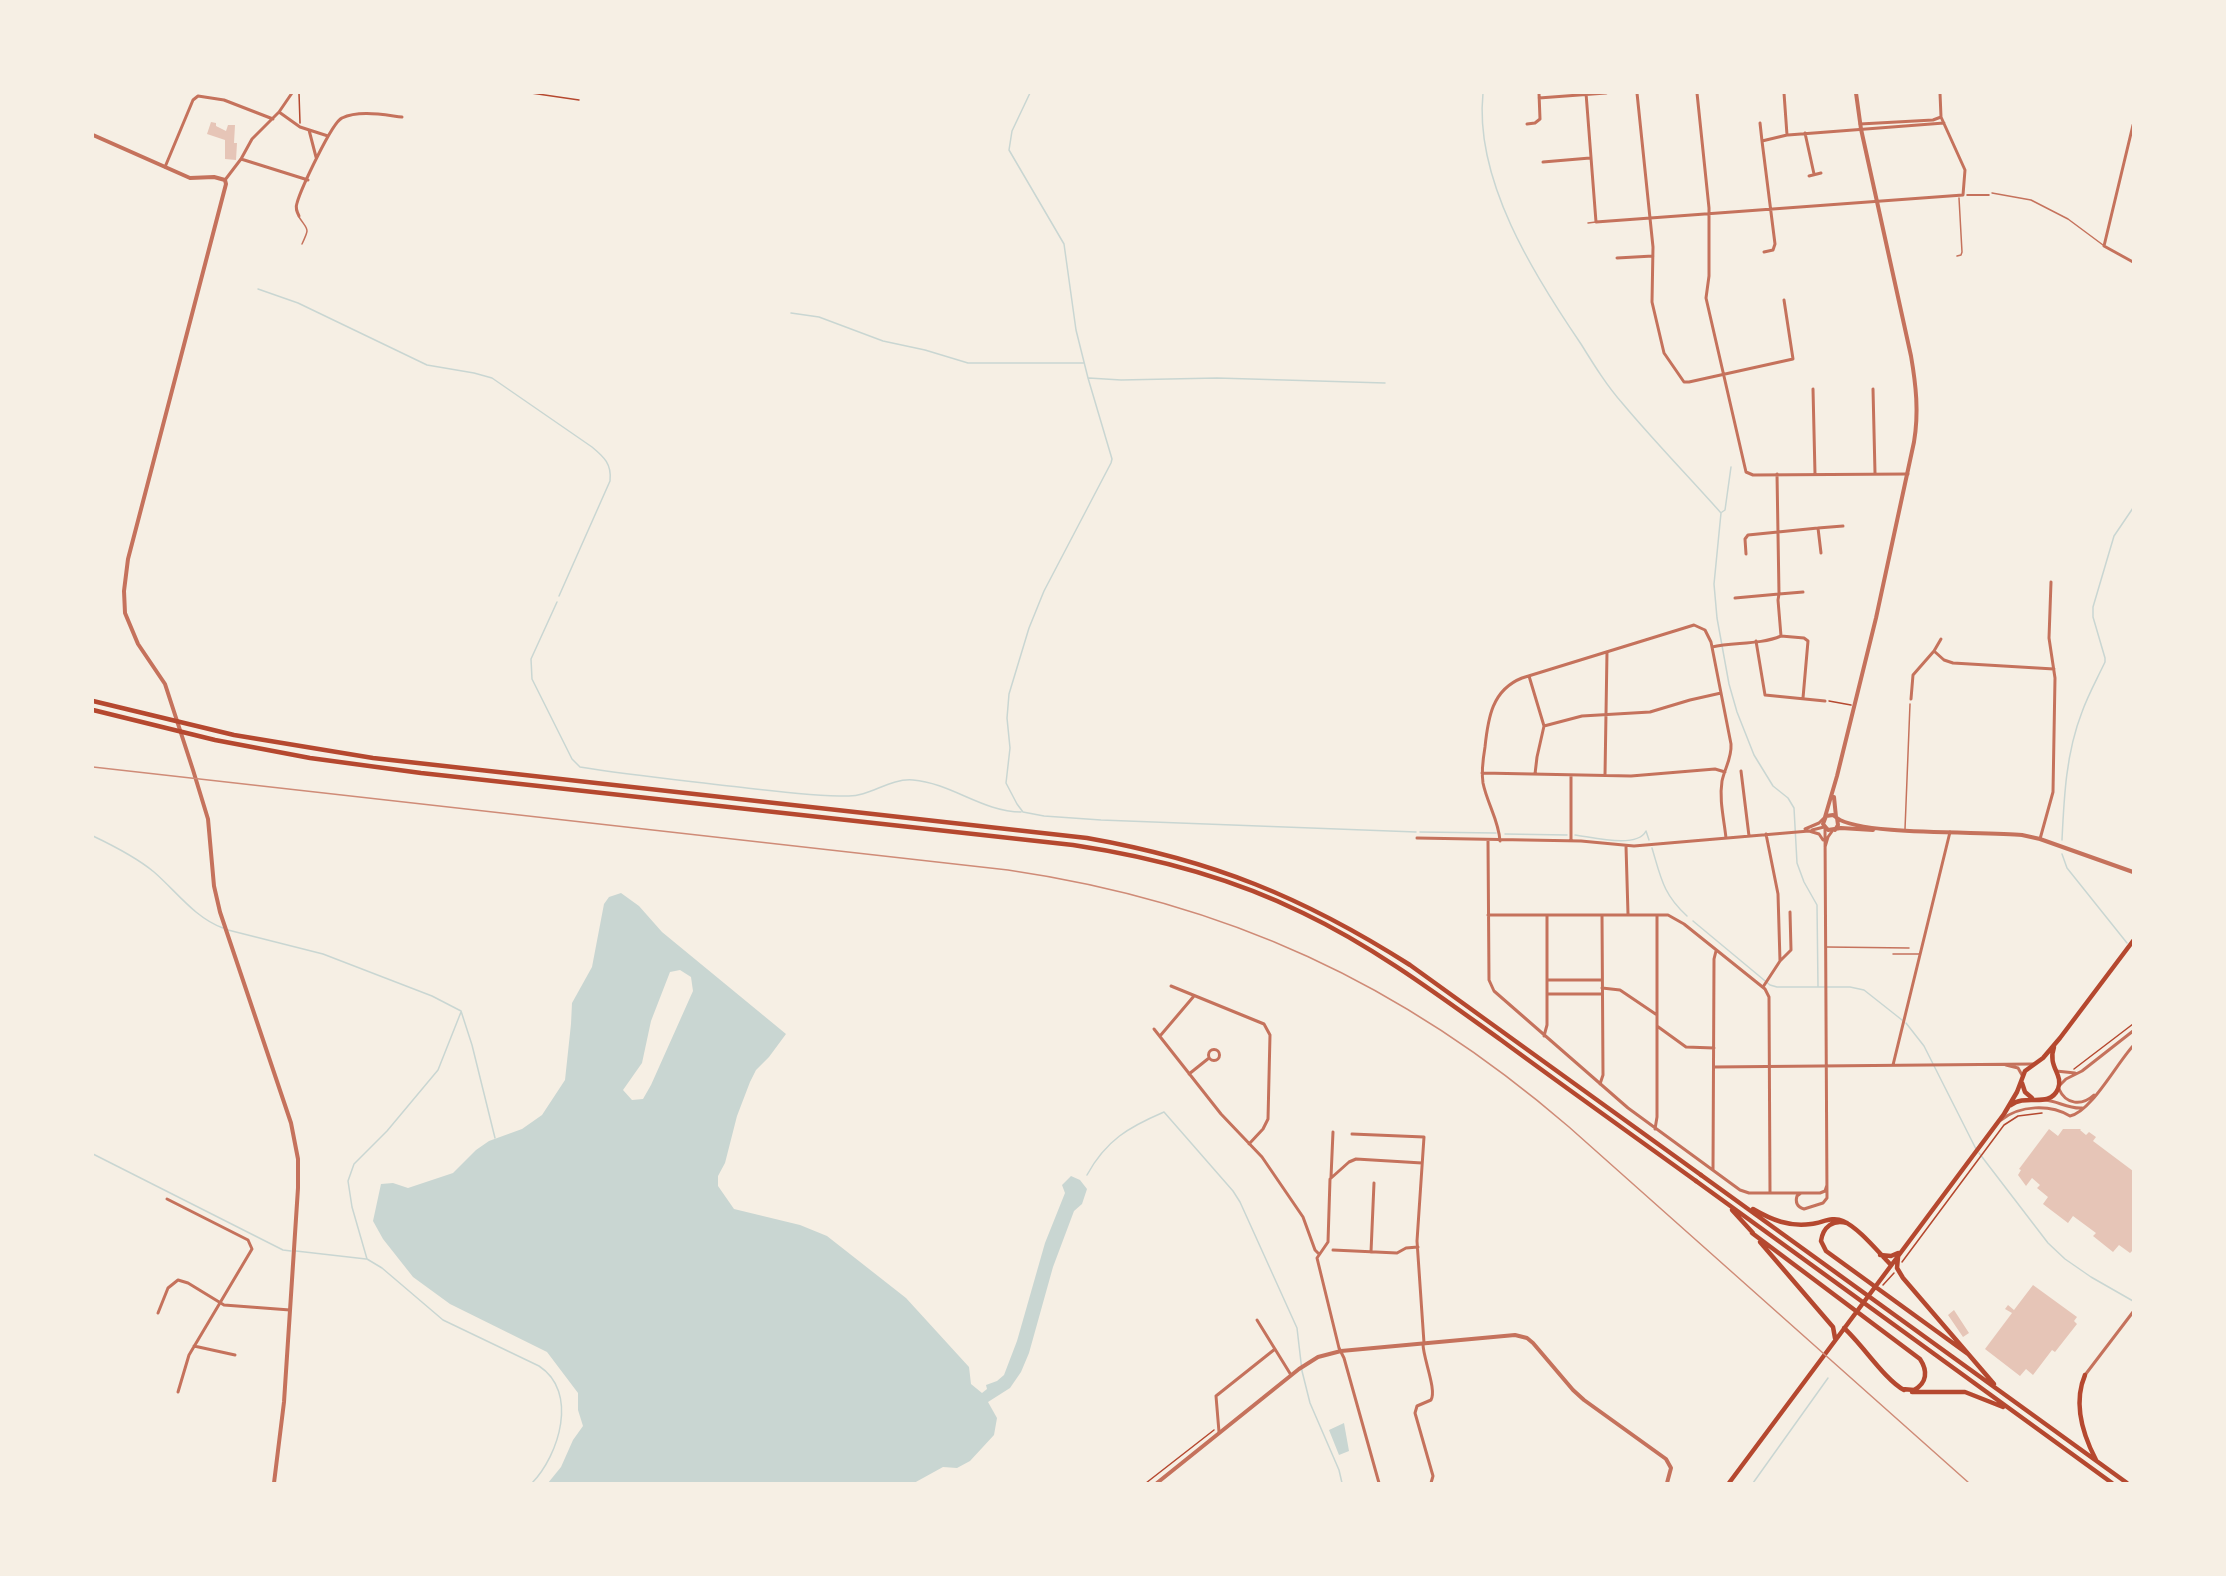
<!DOCTYPE html>
<style>
body{margin:0}
#map{position:relative;width:2226px;height:1576px;overflow:hidden;background:#f6efe4;font-family:"Nunito Sans",sans-serif}
canvas{display:block}
.frame{position:absolute;inset:0;border:94px solid #f6efe4;pointer-events:none}
</style>
<div id="map">
<canvas width="2226" height="1576"></canvas>
<div class="frame"></div>
</div>
<script>
const g = document.querySelector('canvas').getContext('2d');
g.lineJoin = 'round';
function paint(path, color) { g.fillStyle = color; g.fill(path, 'evenodd'); }
function strokePath(path, color, width, dash) { g.strokeStyle = color; g.lineWidth = width; g.lineCap = dash ? 'butt' : 'round'; g.setLineDash(dash || []); g.stroke(path); }
paint(new Path2D(`
 M621,893L639,906L662,932L786,1034L769,1057L756,1070L750,1082L737,1116L725,1163L718,1176V1186L734,1209L800,1225L827,1236L906,1298L969,1367L971,1384L982,1393L987,1389L986,1385L997,1381L1004,1375L1017,1341L1045,1243L1065,1193L1062,1185L1071,1176L1080,1180L1087,1189L1082,1204L1074,1211L1053,1267L1029,1353L1021,1372L1010,1388L988,1402L997,1418L994,1435L970,1461L957,1468L943,1467L914,1483H548L561,1467L573,1440L583,1426L578,1410V1393L547,1352L450,1304L413,1277L383,1239L373,1221L381,1184L393,1183L408,1188L453,1173L476,1150L489,1141L522,1129L542,1115L565,1080L571,1024L572,1003L592,967L604,904L609,897ZM680,970L691,977L693,991L651,1085L643,1099L632,1100L623,1090L642,1063L651,1021L670,972Z
 M1344,1423L1349,1451L1339,1455L1329,1430Z`), '#c9d6d2');
strokePath(new Path2D(`
 M1030,93L1012,131L1009,150L1064,244L1076,330L1088,378L1112,459L1111,463L1044,591L1029,628L1009,694L1007,718L1010,748L1006,783L1017,804L1023,812L1044,816L1101,820L1416,832
 M1483,93C1474,180 1534,275 1581,344C1594,365 1607,386 1623,404C1654,441 1689,477 1721,513L1714,584L1717,618L1729,684L1737,712L1754,755L1773,786L1788,798L1794,808L1797,863L1804,882L1817,905L1818,987H1850L1864,990L1902,1020
 M258,289L298,303L427,365L474,373L492,378L592,447C604,457 612,464 610,481L559,596
 M791,313L819,317L883,341L925,350L968,363H1084
 M1089,378L1121,380L1217,378L1385,383
 M1722,512L1725,510L1731,467
 M557,602L531,659L532,679L572,759L580,767C629,775 679,780 729,786C768,790 808,796 847,796C870,797 889,778 913,780C951,783 983,812 1021,812
 M1420,832L1496,833
 M1505,834L1567,835
 M1575,835C1592,837 1637,849 1646,831L1649,840
 M93,836C114,846 136,857 154,872C176,891 195,918 223,928
 M2062,840C2064,797 2066,753 2082,712C2088,695 2097,679 2105,662V658L2093,617V607L2114,536L2133,508
 M1652,848C1661,878 1663,894 1687,916
 M2062,854L2067,868L2127,943
 M1693,921L1770,985L1777,987H1817
 M228,930L323,954L432,996L461,1011L472,1045L495,1138
 M461,1012L438,1070L387,1131L354,1164L348,1181L352,1207L367,1259L382,1268L443,1320L539,1366C579,1392 559,1455 532,1483
 M1906,1023L1924,1046L1976,1149
 M1979,1153L2048,1243L2065,1259L2091,1277L2133,1301
 M93,1154L283,1250L291,1251
 M1087,1175C1106,1140 1129,1127 1164,1112L1233,1191L1240,1202L1297,1328L1302,1371L1310,1403L1339,1470L1342,1483
 M296,1251L366,1259
 M1753,1483L1828,1378`), '#c9d6d2', 1.5);
paint(new Path2D(`
 M211,122L216,123V126L226,131L228,125H235L234,143H237L236,160L225,159V140L207,134Z
 M2049,1129L2058,1136L2063,1129H2081L2080,1130L2086,1135L2089,1132L2096,1137L2093,1141L2133,1171V1250L2130,1253L2119,1245L2113,1252L2093,1236L2096,1233L2073,1216L2068,1223L2043,1204L2048,1197L2037,1188L2040,1185L2032,1178L2026,1186L2018,1175L2021,1170L2019,1169Z
 M2033,1285L2077,1317L2074,1321L2077,1324L2055,1352L2052,1350L2033,1375L2026,1369L2020,1376L1985,1349L2012,1313L2005,1309L2008,1305L2014,1310Z
 M1954,1310L1969,1333L1963,1337L1948,1315Z`), '#e6c5b7');
strokePath(new Path2D(`
 M299,93L300,123
 M531,93L579,100
 M1967,195H1989
 M1829,701L1851,705
 M2074,1069L2133,1024
 M1902,1262L2004,1125L2018,1116L2042,1113
 M1883,1285L1894,1273
 M1146,1483L1214,1430`), '#b5482f', 1.5);
strokePath(new Path2D(`
 M1992,193L2031,200L2068,219L2103,245
 M299,217C308,231 310,227 302,244
 M1588,223L1596,222
 M1957,256L1961,255L1962,252L1959,198
 M1905,829L1910,704
 M1827,947L1909,948
 M1893,954H1919`), '#c5725c', 1.5);
strokePath(new Path2D(`
 M1586,93L1596,222L1963,195L1965,170L1941,117L1940,93
 M1637,93L1653,247L1652,302L1664,353L1684,382H1689L1793,359L1784,300
 M1697,93L1709,208V276L1706,298L1746,472L1753,475L1908,474
 M1539,98L1606,93
 M279,112L300,127L328,136
 M1760,123L1762,141
 M1527,124L1535,123L1540,119L1539,93
 M1860,124L1933,120L1941,117
 M2133,125L2104,246L2133,262
 M309,130L316,157
 M1805,133L1814,174
 M1788,135L1944,123
 M241,159L308,180
 M1543,162L1590,158
 M165,167L193,100L198,96L224,100L273,119
 M1809,176L1821,173
 M225,180L241,159L252,139L279,112L292,93
 M299,216C297,212 295,208 297,203C301,189 332,122 342,118C359,110 384,115 402,117
 M1764,252L1773,250L1775,244L1762,141L1787,135L1784,93
 M1617,258L1653,256
 M1813,389L1815,474
 M1873,389L1875,473
 M1821,553L1818,528L1843,526
 M1746,554L1745,539L1748,535L1818,528
 M1803,592L1779,594L1778,600L1781,636L1804,638L1808,641L1803,698
 M1735,598L1779,594L1777,474
 M1941,639L1934,651L1944,660L1953,663L2054,669
 M1756,641L1765,695L1825,701
 M1712,647C1734,642 1760,645 1781,636
 M1529,676L1544,726
 M1911,699L1913,675L1934,651
 M1741,771L1749,836
 M1482,773L1631,776L1715,769L1725,772
 M1535,774L1537,757L1544,726L1582,716L1650,712L1690,700L1721,693
 M1605,775L1607,652
 M1805,829L1819,823L1824,818
 M1812,830L1824,827
 M1417,838L1581,841L1634,846L1809,831L1819,834L1823,840
 M2040,839L2053,792L2055,678L2049,638L2051,582
 M1488,841L1489,980L1494,991L1628,1108L1740,1190L1749,1193H1820L1825,1191L1827,1185
 M1500,841C1499,821 1487,803 1483,783C1481,771 1483,759 1485,747C1488,718 1492,690 1522,678L1694,625L1705,630L1711,642L1731,744C1732,758 1725,767 1722,781C1719,800 1724,819 1726,838
 M1571,841V775
 M1626,846L1628,914
 M1825,847L1828,837L1833,830
 M1488,915H1668L1684,924L1765,989L1769,997L1770,1193
 M1780,961L1791,950L1790,912
 M1547,980H1602
 M1171,986L1264,1024L1270,1035L1268,1119L1263,1129L1249,1144
 M1763,987L1780,961L1778,894L1766,834
 M1602,988L1620,990L1657,1015
 M1547,994H1602
 M1657,1026L1686,1047L1714,1048
 M1154,1029L1221,1114L1262,1157L1303,1217L1315,1250L1319,1254
 M1160,1036L1194,996
 M1544,1036L1547,1025V915
 M1208.5 1055a5.5 5.5 0 1 1 11 0a5.5 5.5 0 1 1-11 0Z
 M1893,1065L1950,832
 M2006,1065L2018,1068L2022,1075
 M1714,1067L2033,1064
 M2056,1071L2075,1073
 M1189,1074L1209,1058
 M1600,1084L1603,1075L1602,915
 M2060,1085L2066,1079L2082,1071L2133,1031
 M2059,1089C2066,1105 2082,1106 2094,1095
 M2045,1100C2058,1101 2068,1109 2082,1108
 M2001,1120C2020,1105 2050,1104 2070,1116C2091,1112 2117,1063 2133,1046
 M1655,1129L1657,1117V915
 M1352,1134L1424,1137L1417,1241L1424,1343
 M1713,1170L1714,959L1716,951
 M1331,1177L1333,1132
 M1801,1193L1797,1196C1795,1202 1797,1207 1804,1209L1823,1203L1827,1198L1825,828
 M167,1199L248,1240L252,1249L189,1355L178,1392
 M1333,1250L1397,1253L1406,1248L1418,1247
 M1371,1252L1374,1183
 M158,1313L168,1288L178,1280L188,1283L224,1305L290,1310
 M1257,1320L1291,1375
 M1423,1344C1423,1358 1437,1390 1431,1400L1417,1406L1415,1413L1433,1476L1431,1483
 M194,1346L235,1355
 M2085,1375L2133,1312
 M1219,1432L1216,1396L1275,1349
 M1379,1483L1344,1358L1339,1348L1317,1258L1328,1242L1330,1179L1349,1162L1356,1159L1422,1163`), '#c5725c', 3);
strokePath(new Path2D(`
 M93,135L190,178L214,177L225,180L226,184L128,559L124,591L125,613L138,644L165,684L193,770L208,819L214,886L220,912L291,1123L298,1159V1188L284,1402L274,1483
 M1834,797L1836,817
 M1825,817L1837,776L1876,618L1914,442C1919,412 1916,385 1911,356L1861,129L1856,93
 M1837,818C1861,836 1986,831 2022,835L2040,839L2133,872
 M1835,830L1838,825L1837,818L1833,815L1826,816L1823,824L1828,830L1841,828L1873,830
 M1157,1483L1299,1369L1318,1357L1341,1351L1515,1335L1527,1338L1533,1343L1573,1390L1584,1400L1666,1459L1671,1468L1667,1483`), '#c5725c', 4);
strokePath(new Path2D(`
 M2022,1083L2025,1092L2032,1098
 M2011,1105C2026,1093 2049,1109 2058,1089C2064,1074 2047,1067 2054,1047
 M1701,1175L2127,1483
 M1696,1181L2112,1483
 M1753,1209C1772,1220 1789,1227 1811,1224C1822,1223 1832,1216 1843,1221C1859,1228 1878,1252 1891,1265
 M1732,1210L1753,1233
 M1847,1223C1833,1219 1823,1227 1821,1241L1826,1251L1968,1354
 M1752,1233L1920,1359C1928,1371 1927,1383 1914,1390L1902,1389
 M1760,1242L1833,1327L1835,1338
 M1880,1255L1891,1256L1898,1253
 M1898,1257L1897,1268L1903,1278L1994,1384
 M1844,1328C1862,1344 1885,1380 1904,1390
 M2085,1375C2073,1403 2083,1435 2096,1460
 M1912,1392H1965L2003,1407
 M1729,1483L2004,1114L2017,1092L2025,1071L2043,1058L2060,1038L2133,941`), '#b5482f', 4.5);
strokePath(new Path2D(`
 M93,701L234,735L373,758L1087,838C1212,860 1303,897 1410,965L1701,1175
 M93,710L215,740L310,758L421,773L1073,845C1153,857 1230,877 1303,913C1374,947 1437,994 1501,1040C1566,1088 1631,1134 1696,1181`), '#b5482f', 4.5);
strokePath(new Path2D(`
 M93,767L1008,870C1226,902 1402,983 1569,1127L1969,1483`), '#cf8b77', 1.5);
</script>
